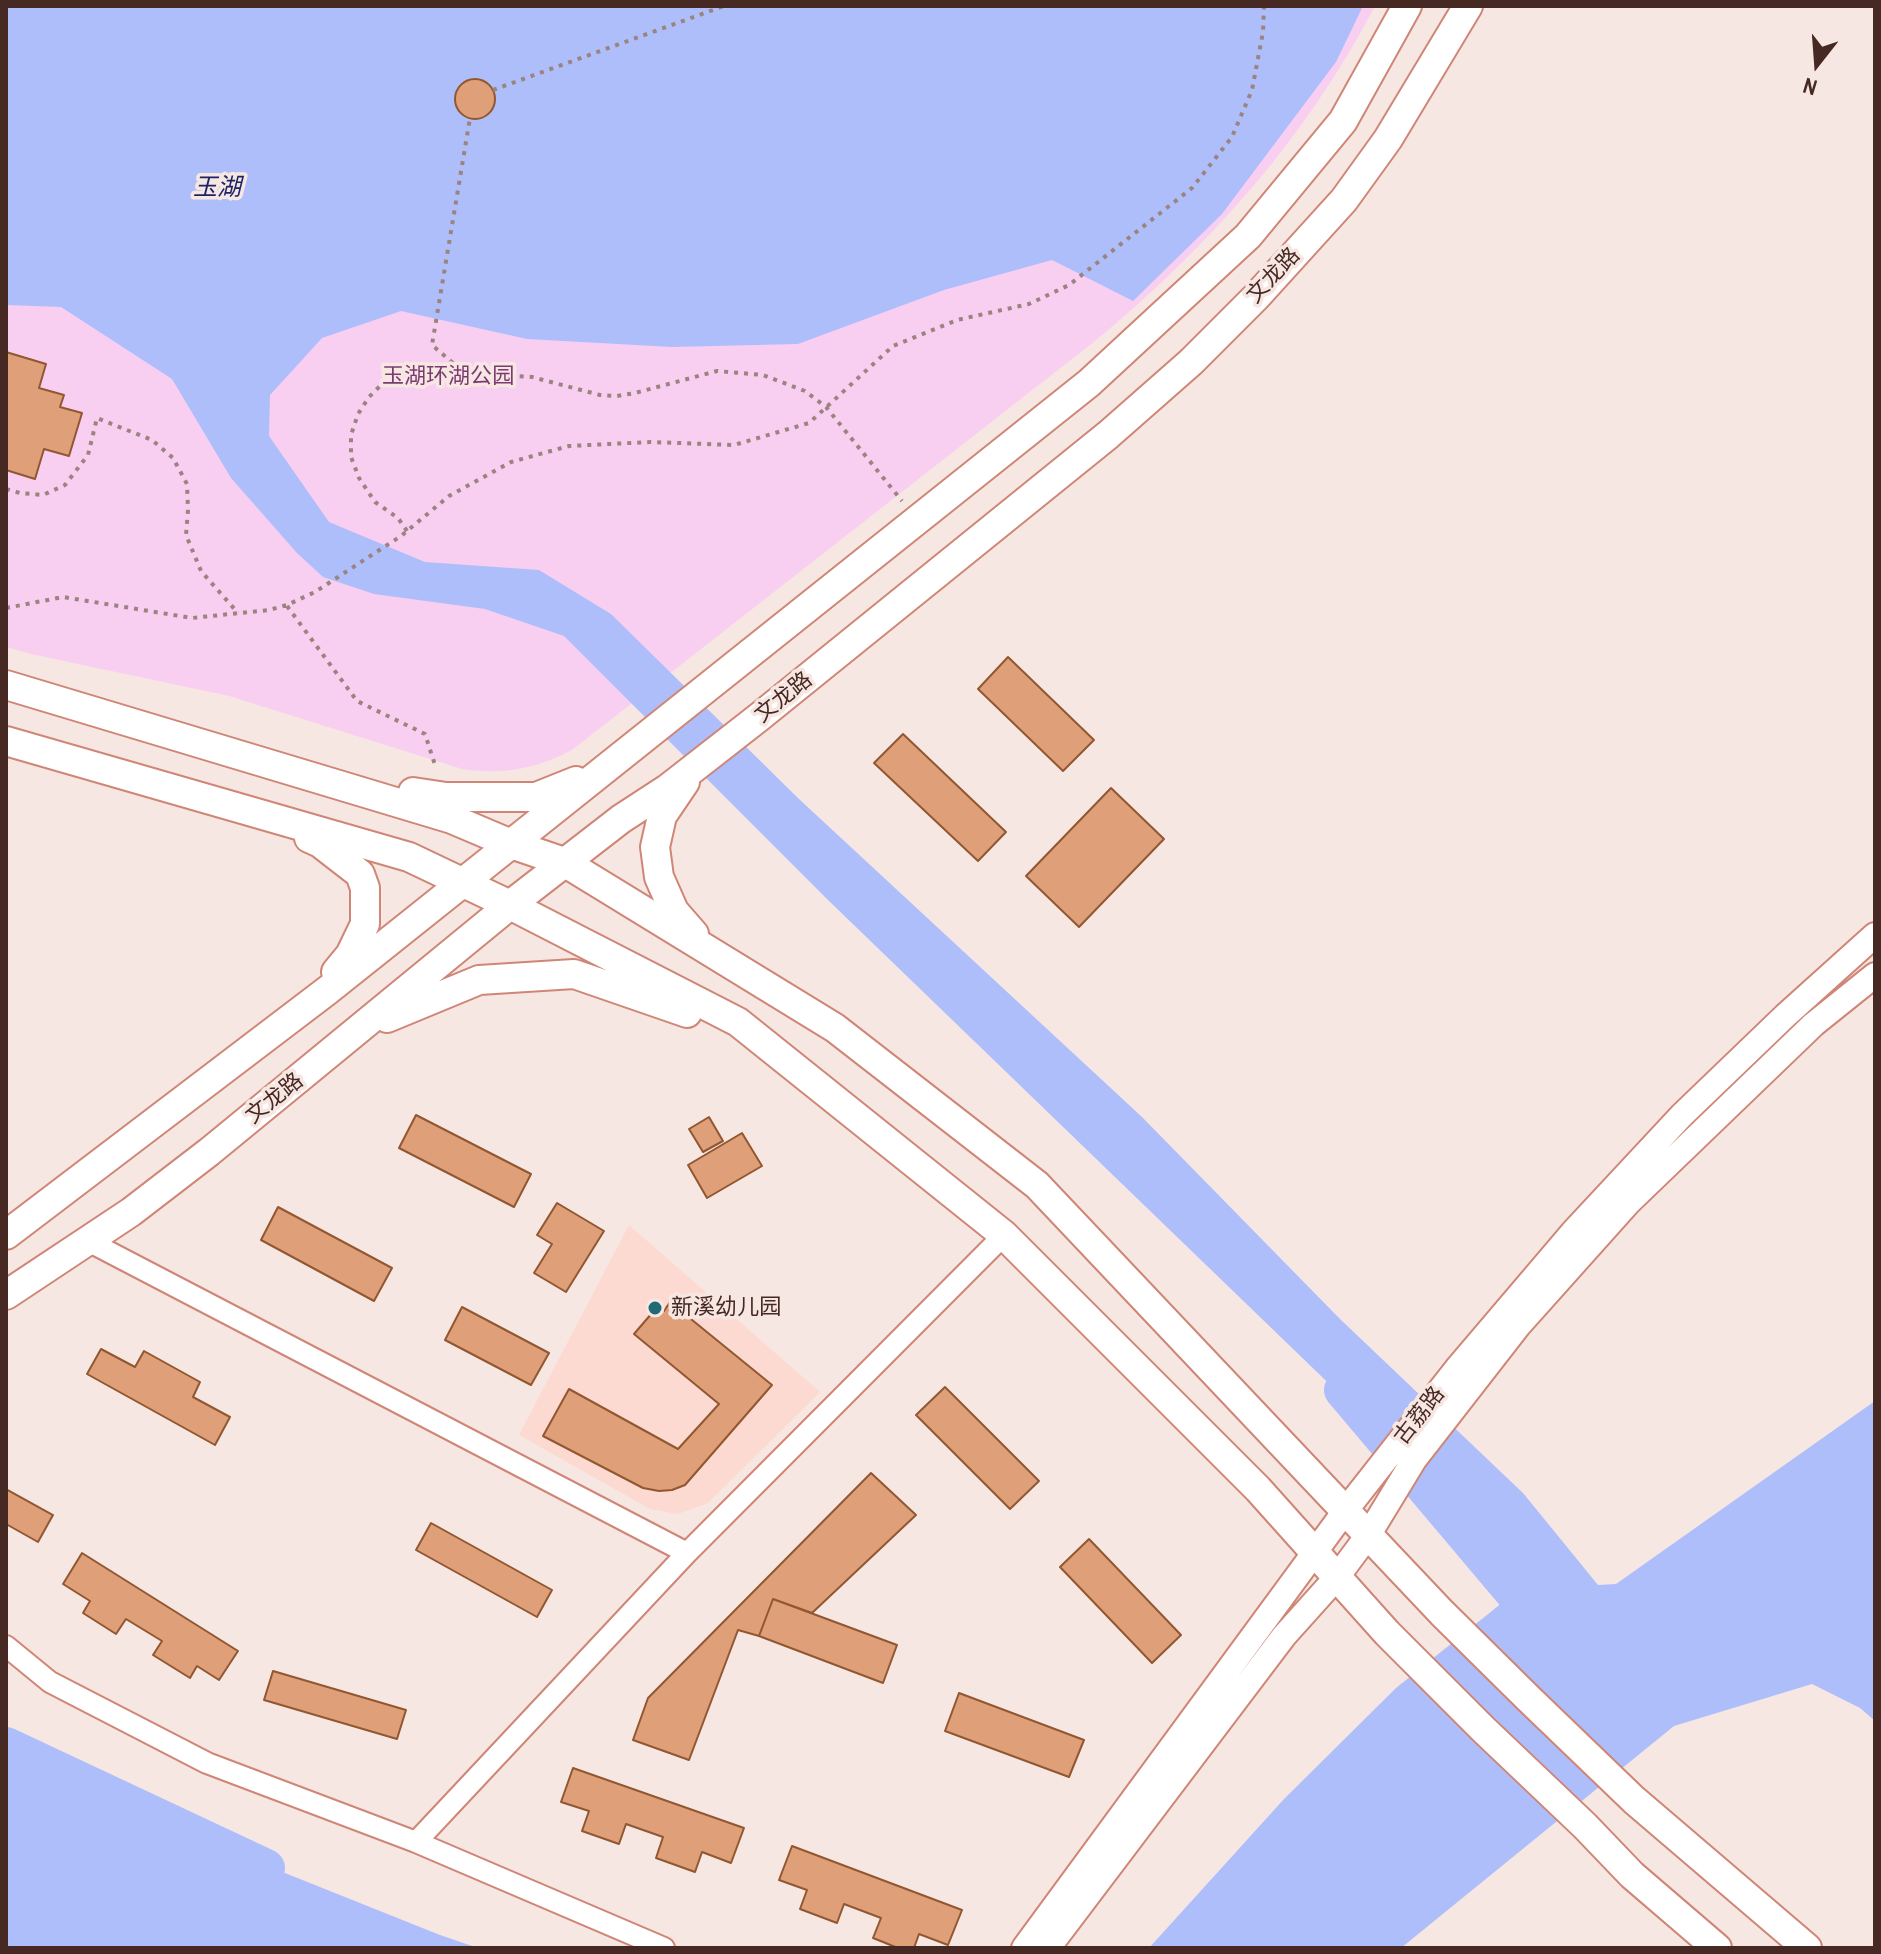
<!DOCTYPE html>
<meta charset="utf-8">
<style>
body{margin:0}
#map{position:relative;width:1881px;height:1954px;overflow:hidden;background:#f7e7e3;font-family:"Archivo Narrow",sans-serif}
canvas{display:block}
.frame{position:absolute;inset:0;border:8px solid #472923;pointer-events:none}
.north{position:absolute;left:1777px;top:24px;width:80px;height:80px;-webkit-text-stroke:6px #f7e7e3;paint-order:stroke;rotate:197deg;font-size:22px;font-weight:700;line-height:32px;text-align:center;color:#472923}
.north::after{content:'';display:block;margin:auto;width:28px;height:36px;background:#472923;clip-path:polygon(50% 0,100% 100%,50% 72%,0 100%)}
</style>
<div id="map">
<canvas width="1881" height="1954"></canvas>
<div class="frame"></div>
<div class="north">N</div>
</div>
<script>
const g = document.querySelector('canvas').getContext('2d');
g.lineJoin = 'round';
function paint(path, color) { g.fillStyle = color; g.fill(path, 'evenodd'); }
function strokePath(path, color, width, dash) { g.strokeStyle = color; g.lineWidth = width; g.lineCap = dash ? 'butt' : 'round'; g.setLineDash(dash || []); g.stroke(path); }
function write(font, color, halo, rows, align = 'center') {
  g.font = font + ' "Archivo Narrow","Noto Sans SC",sans-serif'; g.lineWidth = 7; g.setLineDash([]); g.textBaseline = 'middle'; g.strokeStyle = halo; g.fillStyle = color; for (const [text, x, y, turn = 0] of rows) {
    g.save(); g.translate(x, y); g.rotate((+turn || 0) * Math.PI / 180); g.textAlign = isNaN(turn) ? turn : align; if (halo) g.strokeText(text, 0, 0); g.fillText(text, 0, 0); g.restore();
  }
}
paint(new Path2D(`
 M629,1225L820,1392L708,1503L678,1514L650,1509L519,1435Z`), '#fcd9d1');
paint(new Path2D(`
 M6,6H1375C1306,138 1209,247 1095,341L572,750C537,769 502,775 462,769L229,696L31,654L6,647Z`), '#f9cff1');
paint(new Path2D(`
 M6,6H1363L1336,62L1222,214L1133,301L1052,260L944,290L798,344L672,347L527,339L401,311L322,338L270,395L269,436L329,522L425,562L539,570L611,614L799,799L1142,1117L1340,1319L1523,1493L1598,1585L1616,1584L1875,1401V1721L1860,1708L1812,1684L1674,1726L1401,1948H1149L1284,1799L1396,1688L1513,1594L1492,1541L828,900L564,636L485,609L374,594L323,577L297,553L231,478L172,379L61,307L6,305ZM471,80C484,80 498,88 494,103C485,143 427,97 471,80Z
 M6,1746L105,1801L440,1935L478,1948H6Z`), '#aebefa');
strokePath(new Path2D(`
 M1343,1390L1543,1627
 M6,1746L266,1868`), '#aebefa', 38);
const building = new Path2D(`
 M455 99a20 20 0 1 1 40 0a20 20 0 1 1-40 0Z
 M6,352L46,364L39,388L64,395L60,407L82,413L69,456L44,449L35,479L6,470Z
 M1008,657L1094,740L1063,771L978,689Z
 M903,734L1006,832L978,861L874,763Z
 M1111,788L1164,839L1079,927L1026,876Z
 M416,1115L531,1174L514,1207L399,1148Z
 M709,1117L723,1141L703,1152L689,1129Z
 M742,1133L762,1166L707,1198L688,1165Z
 M557,1203L604,1231L566,1292L534,1273L552,1244L537,1235Z
 M278,1207L392,1268L374,1301L261,1240Z
 M670,1302L772,1385L685,1485L672,1490L659,1491L643,1488L543,1436L569,1389L678,1449L719,1404L634,1334L658,1306L664,1311Z
 M462,1307L549,1353L531,1385L445,1340Z
 M101,1349L135,1367L144,1351L200,1382L193,1397L230,1417L215,1445L87,1374Z
 M945,1387L1039,1481L1010,1509L916,1415Z
 M871,1473L916,1515L812,1613L773,1599L759,1636L738,1630L689,1760L633,1740L648,1698Z
 M6,1489L53,1515L38,1542L6,1524Z
 M431,1523L552,1590L537,1617L416,1550Z
 M1089,1539L1181,1635L1152,1663L1060,1567Z
 M82,1553L238,1651L219,1680L197,1666L190,1678L153,1655L162,1641L126,1619L116,1634L83,1613L90,1601L63,1584Z
 M773,1599L897,1645L883,1683L759,1636Z
 M273,1671L406,1710L397,1739L264,1700Z
 M959,1693L1084,1740L1069,1777L945,1731Z
 M573,1768L744,1828L731,1863L702,1852L695,1872L656,1858L663,1837L626,1824L619,1844L582,1831L589,1811L561,1802Z
 M792,1846L962,1910L948,1945L919,1934L914,1948H898L873,1938L881,1918L844,1904L837,1923L800,1909L807,1890L779,1880Z`);
paint(building, '#df9f78');
strokePath(building, '#915731', 2);
const minor = new Path2D(`
 M88,1241L687,1553L1004,1235
 M6,1646L50,1682L207,1763L416,1842L687,1553
 M416,1842L664,1948`);
const tertiary = new Path2D(`
 M1024,1948L1345,1511L1459,1366L1573,1232L1682,1115L1785,1016L1875,935
 M1048,1948L1284,1636L1337,1577L1369,1534L1414,1460L1519,1325L1629,1202L1814,1024L1875,975`);
const secondary = new Path2D(`
 M6,685L452,819L511,844L564,862L835,1028L1037,1185L1442,1613L1528,1698L1634,1800L1807,1948
 M6,741L409,857L510,905L738,1022L1004,1235L1258,1489L1387,1633L1483,1729L1585,1826L1632,1875L1717,1948
 M685,782L662,816L655,847L659,877L674,911L694,934
 M413,792L446,797H536L576,781
 M309,838L320,843L360,874L365,888V924L350,955L336,972
 M387,1018L479,980L574,974L687,1013
 M6,1235L328,990L1089,383L1248,236L1343,121L1407,6
 M6,1295L131,1212L209,1152L510,905L621,819L667,789L758,718L1108,435L1191,362L1256,297L1344,200L1388,139L1468,6`);
strokePath(minor, '#cf8676', 24);
strokePath(tertiary, '#cf8676', 28);
strokePath(secondary, '#cf8676', 32);
strokePath(new Path2D(`
 M493,90L724,6
 M468,376L432,345L470,118
 M6,489L20,493L43,495L65,485L88,455L97,418L152,440L173,458L187,484L188,510L186,535L201,571L238,613
 M407,531L398,518L375,502L359,478L351,457V435L358,414L369,397L384,382L408,371L451,379L484,374L532,377L600,395L617,396L635,393L717,371L763,375L805,391L826,407L902,501
 M287,606L357,701L425,734L436,768
 M6,608L63,597L192,618L269,610L287,605L315,592L401,536L449,496L511,462L569,446L650,442L734,445L809,423L893,346L957,320L1029,304L1069,285L1192,188L1232,137L1252,90L1263,32L1264,6`), '#9b847f', 4, [4, 6]);
strokePath(minor, '#fff', 20);
strokePath(tertiary, '#fff', 24);
strokePath(secondary, '#fff', 28);
for (const [x, y, r, color] of [
 [655,1308,8,"#226977"]
]) { const dot = new Path2D(); dot.arc(x, y, r, 0, 2 * Math.PI); g.fillStyle = color; g.fill(dot); strokePath(dot, '#f7e7e3', 3); }
write('22px', '#472923', '#f7e7e3', [
 ["文龙路",1274,276,-47],
 ["文龙路",784,698,-39],
 ["文龙路",275,1099,-39],
 ["古荔路",1420,1416,-52]
]);
write('22px', '#7b3a72', '#f7e7e3', [
 ["玉湖环湖公园",448,377]
]);
write('22px', '#472923', '#f7e7e3', [
 ["新溪幼儿园",671,1308]
], 'left');
write('italic 24px', '#1c2366', '#f7e7e3', [
 ["玉湖",217,189]
]);
</script>
